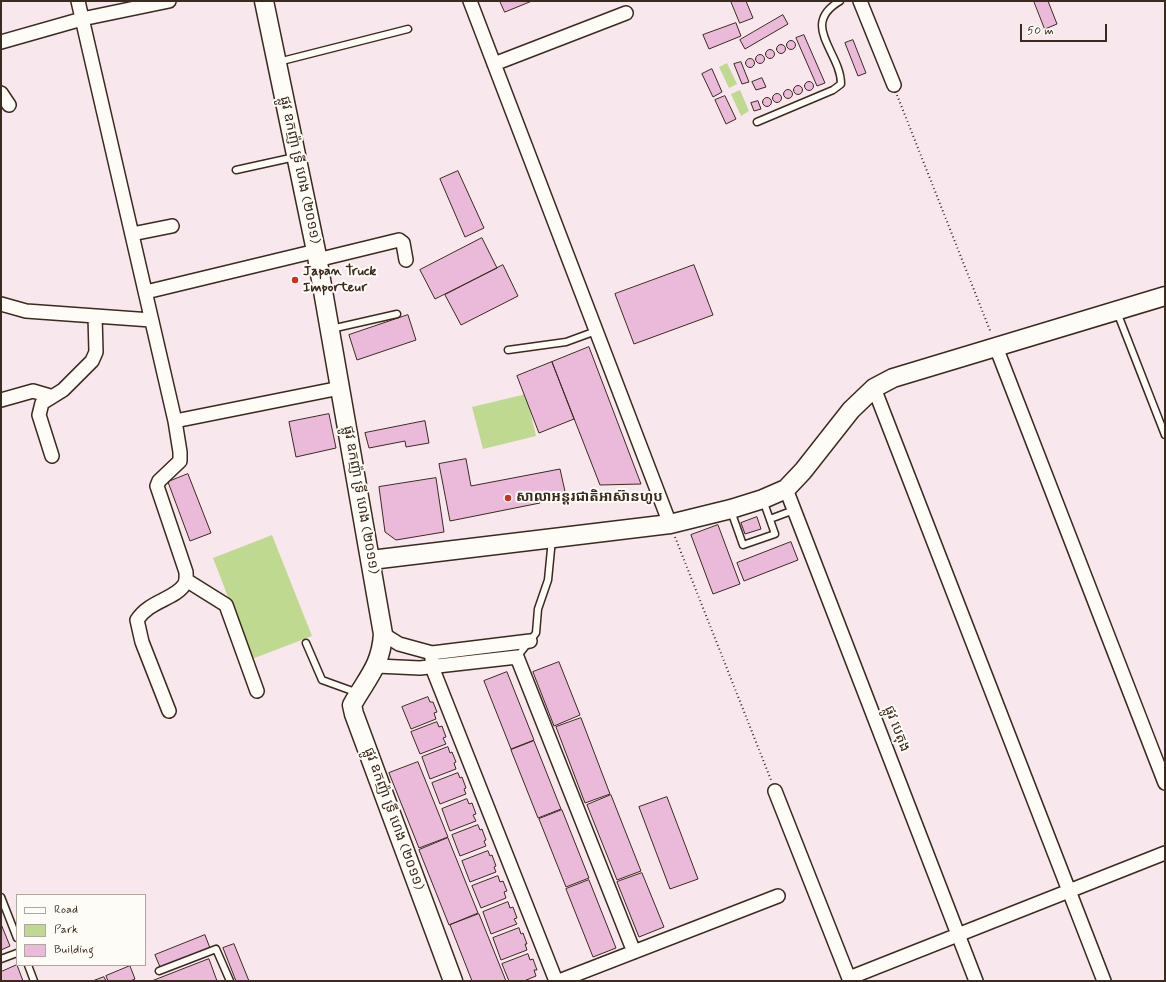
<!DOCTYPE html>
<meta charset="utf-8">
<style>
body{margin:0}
#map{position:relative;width:1166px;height:982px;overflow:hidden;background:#f8e8ee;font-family:Mynerve,sans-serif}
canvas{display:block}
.frame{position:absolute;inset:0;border:2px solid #3b2a1e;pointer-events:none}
.legend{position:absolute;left:16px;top:894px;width:130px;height:72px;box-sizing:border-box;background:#fdfcf7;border:1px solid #afa8a0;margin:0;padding:5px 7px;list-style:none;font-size:12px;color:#3b2a1e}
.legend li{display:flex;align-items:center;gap:8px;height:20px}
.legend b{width:20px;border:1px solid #afa8a0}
.scale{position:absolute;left:1020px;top:24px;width:87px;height:18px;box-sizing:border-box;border:2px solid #3b2a1e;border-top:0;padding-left:5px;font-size:12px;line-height:14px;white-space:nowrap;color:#3b2a1e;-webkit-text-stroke:3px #fdfcf7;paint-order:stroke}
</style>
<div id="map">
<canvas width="1166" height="982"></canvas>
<div class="frame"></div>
<ul class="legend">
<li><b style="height:5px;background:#fdfcf7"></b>Road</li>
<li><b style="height:11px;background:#bfd991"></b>Park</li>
<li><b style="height:11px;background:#ebb9d9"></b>Building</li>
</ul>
<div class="scale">50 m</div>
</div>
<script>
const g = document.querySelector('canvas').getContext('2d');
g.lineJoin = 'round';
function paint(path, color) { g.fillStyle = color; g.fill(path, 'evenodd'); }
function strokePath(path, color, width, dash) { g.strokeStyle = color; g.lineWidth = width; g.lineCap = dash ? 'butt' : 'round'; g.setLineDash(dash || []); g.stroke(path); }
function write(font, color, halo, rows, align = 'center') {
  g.font = font + ' Mynerve,"Noto Sans Khmer",sans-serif'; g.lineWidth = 4; g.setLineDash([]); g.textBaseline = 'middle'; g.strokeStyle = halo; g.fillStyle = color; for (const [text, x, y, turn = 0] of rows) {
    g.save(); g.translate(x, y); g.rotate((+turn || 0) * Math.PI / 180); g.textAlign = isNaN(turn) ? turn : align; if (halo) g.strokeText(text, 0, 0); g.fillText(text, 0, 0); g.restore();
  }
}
paint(new Path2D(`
 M727,63L737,84L729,88L719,67Z
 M740,90L749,111L741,116L731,94Z
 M526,394L536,436L483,449L472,407Z
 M272,535L312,636L252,659L213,558Z`), '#bfd991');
const building = new Path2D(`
 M500,1H532L505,12Z
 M731,1H746L753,18L740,23Z
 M1034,1H1048L1057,24L1045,29Z
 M783,15L788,24L745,49L740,40Z
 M736,23L741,36L709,49L703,35Z
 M804,35L825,83L817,86L796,38Z
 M853,40L866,73L858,76L845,43Z
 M786.5 45a4.5 4.5 0 1 1 9 0a4.5 4.5 0 1 1-9 0Z
 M776.5 49a4.5 4.5 0 1 1 9 0a4.5 4.5 0 1 1-9 0Z
 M765.5 54a4.5 4.5 0 1 1 9 0a4.5 4.5 0 1 1-9 0Z
 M755.5 59a4.5 4.5 0 1 1 9 0a4.5 4.5 0 1 1-9 0Z
 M745.5 63a4.5 4.5 0 1 1 9 0a4.5 4.5 0 1 1-9 0Z
 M741,62L749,82L742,84L734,64Z
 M712,69L722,92L713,97L702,74Z
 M762,78L766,87L756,90L752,82Z
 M804.5 86a4.5 4.5 0 1 1 9 0a4.5 4.5 0 1 1-9 0Z
 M793.5 90a4.5 4.5 0 1 1 9 0a4.5 4.5 0 1 1-9 0Z
 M783.5 94a4.5 4.5 0 1 1 9 0a4.5 4.5 0 1 1-9 0Z
 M772.5 98a4.5 4.5 0 1 1 9 0a4.5 4.5 0 1 1-9 0Z
 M725,96L736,119L726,124L715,100Z
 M762.5 102a4.5 4.5 0 1 1 9 0a4.5 4.5 0 1 1-9 0Z
 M758,101L761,109L754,111L751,103Z
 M458,171L484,228L465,237L440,179Z
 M482,238L497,268L435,299L420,270Z
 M503,265L518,296L461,325L445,295Z
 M694,265L713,315L634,344L615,294Z
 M408,315L416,340L357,360L349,335Z
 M589,347L641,484L600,485L552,362Z
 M552,362L574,419L539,433L517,376Z
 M329,414L336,448L296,457L289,422Z
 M425,421L429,443L406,447L405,441L369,448L365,433Z
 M466,459L471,486L560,469L566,496L540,501V503L450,521L439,464Z
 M188,474L211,533L190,541L168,482Z
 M436,478L444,532L396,540L385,532L379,487Z
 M757,517L761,529L745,534L741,523Z
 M718,525L740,584L713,594L691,535Z
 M791,542L798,560L744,581L737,563Z
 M559,662L580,715L554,726L533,672Z
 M507,672L534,740L511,749L484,681Z
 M428,697L430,702H433L437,712L434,713L436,719L411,729L402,707Z
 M581,718L610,794L585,803L556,727Z
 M437,722L439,727L442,726L446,737L443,738L446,744L420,754L411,732Z
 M534,741L561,809L538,818L511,750Z
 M448,747L450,753L452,752L456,762L454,763L456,769L430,779L422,757Z
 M418,762L448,837L419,848L389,773Z
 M458,773L460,778L462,777L466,788L464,789L466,794L440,804L432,783Z
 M611,795L641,871L617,880L587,805Z
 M667,797L698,879L670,889L639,807Z
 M467,799L469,804L472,803L476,814L473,815L476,821L450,831L442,809Z
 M562,810L589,878L566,887L539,819Z
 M478,825L480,830L482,829L486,840L484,841L486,846L460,856L452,835Z
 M448,838L478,913L449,925L419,850Z
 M488,851L490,856L492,855L496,866L494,867L496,872L470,882L462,861Z
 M642,873L664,927L639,937L617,882Z
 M498,876L500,882L503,881L507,891L504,892L506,898L481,908L472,886Z
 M589,880L616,948L593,957L566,889Z
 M508,902L510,908L513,907L517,918L514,919L517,924L491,934L483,912Z
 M479,914L506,981H472L450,925Z
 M1,924L10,946L1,950Z
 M519,928L521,934L523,933L527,944H525L527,950L501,960L493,938Z
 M205,935L210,948L160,967L155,955Z
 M234,944L249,981H236L223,948Z
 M528,954L530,960L533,959L537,970H534L536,976L524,981H509L502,964Z
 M209,959L217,981H152Z
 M17,965L23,981H1V972Z
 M130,966L135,979L130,981H108L106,976Z
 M104,977L106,981H93Z`);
paint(building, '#ebb9d9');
strokePath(building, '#3b2a1e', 1);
const lane = new Path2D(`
 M278,62L408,29
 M757,122L833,90L841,84C841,52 799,25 840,1
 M236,170L295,157
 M1117,312L1165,435
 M331,329L397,314
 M508,350L566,342L596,331
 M731,511L743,545L775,534L763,500
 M770,519L794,510
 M306,643L322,680L358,693
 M517,657L536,633L538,609L548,580L552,539
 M1,897L17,938
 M1,959L17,953
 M28,965L34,981
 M159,971L216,949L230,981`);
const street = new Path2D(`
 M78,1L175,421L180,452V461L159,481L157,486L186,572C186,576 187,581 184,585C175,599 149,601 137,620L142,642L169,711
 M470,1L670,524
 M860,1L894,85
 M1,42L82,19L169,1
 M494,64L626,13
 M1,93L9,105
 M132,234L172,226
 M317,260L399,240L403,243L406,260
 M146,292L316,251
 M1,304L26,311L151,320
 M996,347L1165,783
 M874,388L1104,981
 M1,400L33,391L50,396
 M175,421L340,388
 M52,456L39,415L42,403L63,390L92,361L96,352L95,316
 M786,489L976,981
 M186,580L226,605L257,691
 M383,634L399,644L432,653L530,641
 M432,653V667L556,981
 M377,666L420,668L517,657L634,952
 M775,791L850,981
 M849,978L1165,853
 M559,981L778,896`);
const secondary = new Path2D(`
 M264,1L316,251L383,634C381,666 367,678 352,705L354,714L453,981
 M371,560L670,524L731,509L763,499L786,489L803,471L851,410L874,388L893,378L1165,296`);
strokePath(lane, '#3b2a1e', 9);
strokePath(street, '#3b2a1e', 16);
strokePath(secondary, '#3b2a1e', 21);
strokePath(new Path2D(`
 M897,95L991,333
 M675,537L771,780`), '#3b2a1e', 2, [1, 3]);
strokePath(lane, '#fdfcf7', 6);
strokePath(street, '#fdfcf7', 13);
strokePath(secondary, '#fdfcf7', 18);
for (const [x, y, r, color] of [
 [295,280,4,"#c8321e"],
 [508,498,4,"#c8321e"]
]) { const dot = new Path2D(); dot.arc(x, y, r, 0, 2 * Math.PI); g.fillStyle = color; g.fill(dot); strokePath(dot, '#fdfcf7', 1.5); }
write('14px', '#3b2a1e', '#fdfcf7', [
 ["ផ្លូវ ឧកញ៉ា ទ្រី ហេង (២០១១)",299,170,78],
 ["ផ្លូវ ឧកញ៉ា ទ្រី ហេង (២០១១)",360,500,80],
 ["ផ្លូវ បេតុង",896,729,69],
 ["ផ្លូវ ឧកញ៉ា ទ្រី ហេង (២០១១)",393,819,70]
]);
write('bold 14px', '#3b2a1e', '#fdfcf7', [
 ["Japan Truck",303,272],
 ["Importeur",303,288],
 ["សាលាអន្ដរជាតិអាស៊ានហូប",516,498]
], 'left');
</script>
